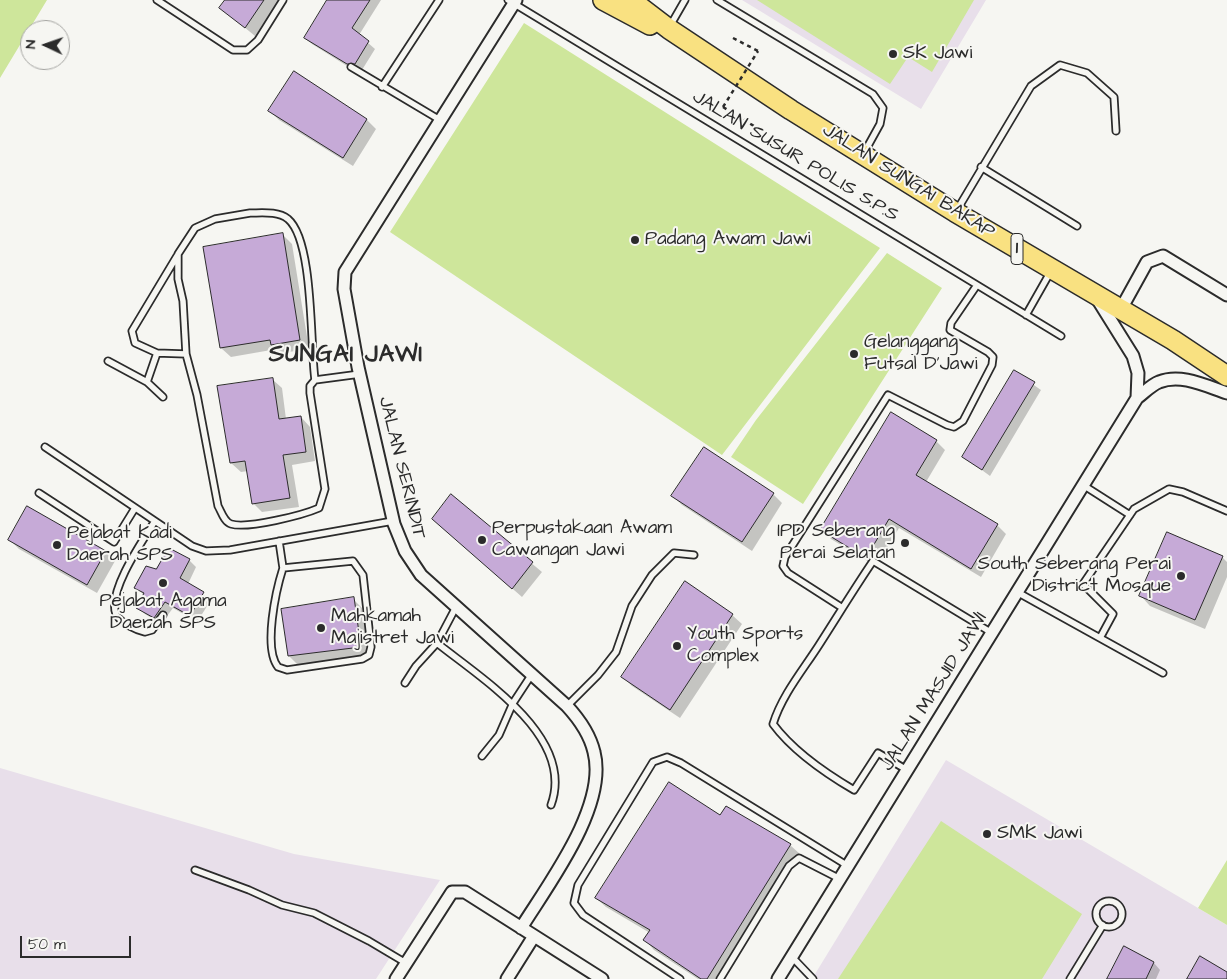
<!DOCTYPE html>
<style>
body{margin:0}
#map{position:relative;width:1227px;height:979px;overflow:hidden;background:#f6f6f2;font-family:"Architects Daughter",sans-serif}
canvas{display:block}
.north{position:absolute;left:20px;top:20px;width:50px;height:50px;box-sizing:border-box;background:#f6f6f2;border:1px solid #a5a5a2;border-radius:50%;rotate:273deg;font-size:14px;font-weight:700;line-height:20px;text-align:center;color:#2b2b2b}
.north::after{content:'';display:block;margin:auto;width:18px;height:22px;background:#2b2b2b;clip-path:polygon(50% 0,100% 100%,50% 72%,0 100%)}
.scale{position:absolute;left:20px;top:936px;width:111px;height:22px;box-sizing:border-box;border:2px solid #2b2b2b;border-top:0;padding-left:6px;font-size:15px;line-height:18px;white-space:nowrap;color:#2b2b2b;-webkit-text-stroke:4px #f6f6f2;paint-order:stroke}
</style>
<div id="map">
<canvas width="1227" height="979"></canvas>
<div class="north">N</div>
<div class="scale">50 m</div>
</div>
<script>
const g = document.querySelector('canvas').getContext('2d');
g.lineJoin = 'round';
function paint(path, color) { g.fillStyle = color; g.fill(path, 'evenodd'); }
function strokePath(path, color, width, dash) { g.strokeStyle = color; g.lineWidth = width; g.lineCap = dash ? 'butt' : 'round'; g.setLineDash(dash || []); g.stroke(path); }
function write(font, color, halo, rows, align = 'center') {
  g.font = font + ' "Architects Daughter",sans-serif'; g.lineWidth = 4; g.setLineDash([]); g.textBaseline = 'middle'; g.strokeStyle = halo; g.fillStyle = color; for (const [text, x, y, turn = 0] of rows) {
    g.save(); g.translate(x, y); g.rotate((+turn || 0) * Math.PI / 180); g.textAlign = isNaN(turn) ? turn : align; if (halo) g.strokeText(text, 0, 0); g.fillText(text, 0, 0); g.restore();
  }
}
paint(new Path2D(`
 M742,0H986L921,109Z
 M946,760L1227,925V979H812Z
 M0,768L294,854L440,880L376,979H0Z`), '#e8dfea');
paint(new Path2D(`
 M0,0H47L0,78Z
 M757,0H974L932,72L908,57L890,84Z
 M524,23L880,248L722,455L390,232Z
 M887,253L942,288L803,504L731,457L756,420Z
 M941,821L1082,914L1042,979H838Z
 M1227,860V925L1198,908Z`), '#cee69b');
paint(new Path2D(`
 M226,0H279L255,36L221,8Z
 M329,0H381L359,35L375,49L362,70L355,71L312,44L305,38Z
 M295,73L367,120L376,129L353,166L279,120L270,111Z
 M282,234L292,244L309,349L282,353L277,349L231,357L221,348Z
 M1015,372L1041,390L990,476L964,457Z
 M272,379L282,388L286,419L301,417L310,427L315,461L292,465L299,507L262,512L253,503L248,471L241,472L231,463L219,387Z
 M936,441L945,450L926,482L997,525L1006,534L981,577L899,528L876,566L831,539L822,529Z
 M773,494L782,503L752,551L682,505L673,496Z
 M451,496L542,572L522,597L443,528Z
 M10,540L105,552L115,561L97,593L19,549Z
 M1222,557L1227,562V577L1205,629L1150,606L1141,596Z
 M189,560L196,567L188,584L211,600L197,622L173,608L161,624L145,614L138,607L144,595L136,587L156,571Z
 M685,583L732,615L742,624L680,718L632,686L623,677Z
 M353,599L362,608L370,656L298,665L289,656Z
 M720,817L790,845L800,854L722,979H698L654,950L645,940L650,933L606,907L596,898Z
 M1125,948L1154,963L1160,970L1156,979H1108Z`), '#0003');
const building = new Path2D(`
 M225,0H264L245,28L219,8Z
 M327,0H370L352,28L369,41L355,64H347L304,38Z
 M294,71L367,119L343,158L268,111Z
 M283,233L300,340L271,345L270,340L220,348L203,247Z
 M1014,370L1035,382L982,470L962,457Z
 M273,378L279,419L301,416L306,452L283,455L290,498L252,504L245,461L230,463L217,386Z
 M891,412L937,440L916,475L998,524L971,569L889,519L866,558L820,530Z
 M704,447L774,493L742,542L671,496Z
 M451,494L533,562L512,589L432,519Z
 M27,506L106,551L87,585L8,540Z
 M1167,532L1223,556L1195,620L1139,596Z
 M169,548L190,559L180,578L204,592L190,616L165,602L154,618L136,608L144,593L134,588L146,566L156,569Z
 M685,581L733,614L670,710L621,677Z
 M354,597L361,647L288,656L281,609Z
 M669,782L720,815L726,806L791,844L707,979H701L643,940L650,930L595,898Z
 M1124,946L1154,962L1146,979H1107Z
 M1200,956L1227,972V979H1187Z`);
paint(building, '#c6aad7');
strokePath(building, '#2b2b2b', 1);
const service = new Path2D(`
 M157,0L233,50H247L258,40L283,0
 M508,0L1061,336
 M717,0L873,94L883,108L880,124L864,153
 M670,26L685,0
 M351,67L440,120
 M382,87L439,0
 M981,167L1077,226
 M957,210L1031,86L1060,65L1087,73L1114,97L1116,131
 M250,213C262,213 278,211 288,219C314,241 310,345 315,380L310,386V393L325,489L319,508C303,515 248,529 231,524C224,522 221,511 218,506L197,395L186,354L183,301L178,279V254L195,228L215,219Z
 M177,256L132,331L135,343L157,353L186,354
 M1026,315L1051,271
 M108,361L147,382L163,397
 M315,380L360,374
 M147,382L157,353
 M45,447L192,546L206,551L230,550L393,521
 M1083,485L1130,515
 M39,493L114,542L135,508
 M155,521C143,540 107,592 116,614C120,623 136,630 145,632L152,630L163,615
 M279,541L283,568L353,561L363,575L371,647L369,655L362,659L287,670L278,667C263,648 276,590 283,568
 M1017,592L1163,673
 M841,607L788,573L783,566L785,557L888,395L947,425L954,427L963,421L992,365L993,357L988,352L950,330L951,323L977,285
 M1100,638L1113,614L1083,584L1134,509L1169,489L1183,492L1227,511
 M437,643C482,679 576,737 551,805
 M405,683L416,666L437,643L456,607
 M567,706L598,675L616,652L632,606L652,575L674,553L694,555
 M482,756L499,735L513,703L532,674
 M907,770L878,753L854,790C825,773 793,751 773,724C782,695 803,670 819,645C837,617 854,589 873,561L992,633
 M195,870L249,890L282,905L314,913L369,941L406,963
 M1096 914a13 13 0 1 1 26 0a13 13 0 1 1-26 0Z
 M792,957L813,979
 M680,979L583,915L574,903L578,885L653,762L667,757L681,763L848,866
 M720,979L789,866L799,858L840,879
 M1070,979L1103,925`);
const minor = new Path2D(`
 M516,0L345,272L344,289L358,367L394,524L405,551L421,575L567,706C579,719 590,735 594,752C608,806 549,883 521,928
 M1098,300L1133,356L1138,373L1137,398
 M1121,309L1147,262L1163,256L1227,295
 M396,979L452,892H465L602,979
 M507,979L534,936
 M778,979L1137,398C1144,393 1151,385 1159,382C1181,373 1206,386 1227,393`);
const trunk = new Path2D(`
 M603,0L650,25
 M631,0L669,29L791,110L955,212L1173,340L1227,376`);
strokePath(service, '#2b2b2b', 9);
strokePath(minor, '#2b2b2b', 15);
strokePath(trunk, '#2b2b2b', 22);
strokePath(new Path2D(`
 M733,38L758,51
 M723,107L762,131`), '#2b2b2b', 2.5, [4, 4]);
strokePath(service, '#f6f6f2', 5.5);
strokePath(minor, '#f6f6f2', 11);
strokePath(trunk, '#f9e181', 19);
strokePath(new Path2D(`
 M723,107L758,51`), '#2b2b2b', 2.5, [4, 4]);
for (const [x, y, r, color] of [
 [893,54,5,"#2b2b2b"],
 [635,240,5,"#2b2b2b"],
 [854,354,5,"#2b2b2b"],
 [482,540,5,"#2b2b2b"],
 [905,543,5,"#2b2b2b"],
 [57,545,5,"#2b2b2b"],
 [1181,576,5,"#2b2b2b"],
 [163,583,5,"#2b2b2b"],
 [321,628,5,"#2b2b2b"],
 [677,646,5,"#2b2b2b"],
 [987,834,5,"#2b2b2b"]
]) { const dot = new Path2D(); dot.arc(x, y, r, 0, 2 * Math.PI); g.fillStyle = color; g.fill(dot); strokePath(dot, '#f6f6f2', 2); }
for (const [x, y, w] of [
 [1017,249,12]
]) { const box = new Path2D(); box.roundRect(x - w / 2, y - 15.5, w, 31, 4); g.fillStyle = '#f6f6f2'; g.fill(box); strokePath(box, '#2b2b2b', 1); }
write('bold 18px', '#2b2b2b', null, [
 ["1",1017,249]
]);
write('19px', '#2b2b2b', '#f6f6f2', [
 ["SK Jawi",903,54],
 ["Padang Awam Jawi",645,240],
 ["Gelanggang",864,343],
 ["Futsal D'Jawi",864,365],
 ["Perpustakaan Awam",492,529],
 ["Cawangan Jawi",492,551],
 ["IPD Seberang",895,532,"right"],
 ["Perai Selatan",895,554,"right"],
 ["Pejabat Kadi",67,534],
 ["Daerah SPS",67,556],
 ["South Seberang Perai",1171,565,"right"],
 ["District Mosque",1171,587,"right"],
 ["Pejabat Agama",163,602,"center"],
 ["Daerah SPS",163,624,"center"],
 ["Mahkamah",331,617],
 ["Majistret Jawi",331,639],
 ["Youth Sports",687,635],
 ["Complex",687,657],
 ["SMK Jawi",997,834]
], 'left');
write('19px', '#2b2b2b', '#f6f6f2', [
 ["JALAN SUSUR POLIS S.P.S",795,157,31],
 ["JALAN SUNGAI BAKAP",908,182,32],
 ["JALAN SERINDIT",401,468,76],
 ["JALAN MASJID JAWI",935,692,-58]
]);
g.letterSpacing = '1px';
write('bold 24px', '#2b2b2b', '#f6f6f2', [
 ["SUNGAI JAWI",346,356]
]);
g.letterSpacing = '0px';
</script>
